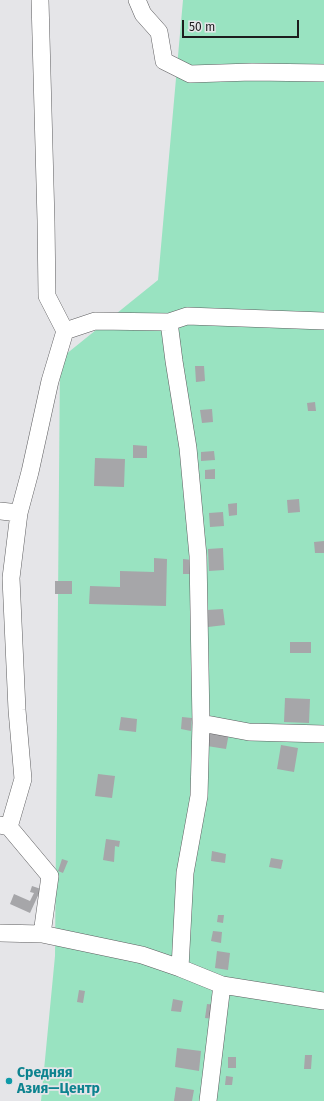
<!DOCTYPE html>
<meta charset="utf-8">
<style>
body{margin:0}
#map{position:relative;width:324px;height:1101px;overflow:hidden;background:#e5e5e8;font-family:"Fira Sans",sans-serif}
canvas{display:block}
.scale{position:absolute;left:182px;top:20px;width:117px;height:18px;box-sizing:border-box;border:2px solid #1d1d1e;border-top:0;padding-left:5px;font-size:12px;line-height:14px;white-space:nowrap;color:#1d1d1e;-webkit-text-stroke:3px #e5e5e8;paint-order:stroke}
</style>
<div id="map">
<canvas width="324" height="1101"></canvas>
<div class="scale">50 m</div>
</div>
<script>
const g = document.querySelector('canvas').getContext('2d');
g.lineJoin = 'round';
function paint(path, color) { g.fillStyle = color; g.fill(path, 'evenodd'); }
function strokePath(path, color, width, dash) { g.strokeStyle = color; g.lineWidth = width; g.lineCap = dash ? 'butt' : 'round'; g.setLineDash(dash || []); g.stroke(path); }
function write(font, color, halo, rows, align = 'center') {
  g.font = font + ' "Fira Sans",sans-serif'; g.lineWidth = 3.5; g.setLineDash([]); g.textBaseline = 'middle'; g.strokeStyle = halo; g.fillStyle = color; for (const [text, x, y, turn = 0] of rows) {
    g.save(); g.translate(x, y); g.rotate((+turn || 0) * Math.PI / 180); g.textAlign = isNaN(turn) ? turn : align; if (halo) g.strokeText(text, 0, 0); g.fillText(text, 0, 0); g.restore();
  }
}
paint(new Path2D(`
 M183,0H324V1101H41L55,956L60,359L158,280Z`), '#99e3c1');
paint(new Path2D(`
 M195,366H204L205,381L196,382Z
 M315,402L316,411H308L307,403Z
 M212,409L213,422L202,423L200,410Z
 M133,445L147,446V458H133Z
 M214,451L215,460L201,461V452Z
 M95,458L125,459L124,487L94,486Z
 M215,469V479H205V470Z
 M299,499L300,512L288,513L287,500Z
 M237,503V515L229,516L228,504Z
 M223,512L224,526L210,527L209,513Z
 M324,541V553H315L314,542Z
 M223,548L224,570L209,571L208,549Z
 M154,558L167,559L166,606L89,604L90,586L120,587V571L154,572Z
 M183,559L192,560L191,574H183Z
 M55,581H72V594H55Z
 M223,609L225,625L208,627L207,610Z
 M290,642H311V653H290Z
 M285,698L310,699L309,723L284,722Z
 M121,717L137,719L136,732L119,730Z
 M182,717L192,718L191,731L181,729Z
 M210,730L229,733L226,749L207,746Z
 M281,745L298,748L294,772L277,769Z
 M98,774L115,776L112,798L95,796Z
 M106,839L120,841L119,847L115,846L114,862L103,860Z
 M212,851L226,854L225,863L211,861Z
 M271,858L283,860L281,869L269,867Z
 M62,859L68,861L63,873L58,871Z
 M32,886L41,889L30,913L10,904L14,894L30,901L34,893L30,892Z
 M218,915H224L223,923L217,922Z
 M213,931L222,932L221,943L211,941Z
 M217,951L230,953L228,970L215,968Z
 M79,990L85,991L83,1003L77,1002Z
 M173,999L183,1001L181,1012L171,1011Z
 M207,1004L216,1005L214,1019L205,1018Z
 M177,1048L201,1051L199,1071L175,1067Z
 M305,1055H312L311,1069H304Z
 M228,1057H236V1068H228Z
 M226,1076L233,1077L232,1085H225Z
 M176,1087L194,1090L192,1101H174Z`), '#a6a6a9');
const minor = new Path2D(`
 M137,0L143,14L159,32L164,61L190,74L252,72L324,73
 M169,322L174,361L188,448L198,556L201,723L199,796L185,873L180,968
 M65,331L95,321L169,322L187,316L324,321
 M0,511L19,513L30,472L50,381L65,331L47,296L46,221L40,0
 M201,723L249,732L324,734
 M0,825L9,827L50,876L42,934
 M9,827L23,779L17,710L11,578L19,513
 M0,933L42,934L142,955L180,968L222,985L324,1001
 M208,1101L222,985`);
strokePath(minor, '#5e5e60', 18);
strokePath(minor, '#fff', 17);
for (const [x, y, r, color] of [
 [9,1081,4,"#0f9aa8"]
]) { const dot = new Path2D(); dot.arc(x, y, r, 0, 2 * Math.PI); g.fillStyle = color; g.fill(dot); strokePath(dot, '#e5e5e8', 1.5); }
write('bold 14px', '#0d838f', '#e5e5e8', [
 ["Средняя",17,1073],
 ["Азия—Центр",17,1089]
], 'left');
</script>
